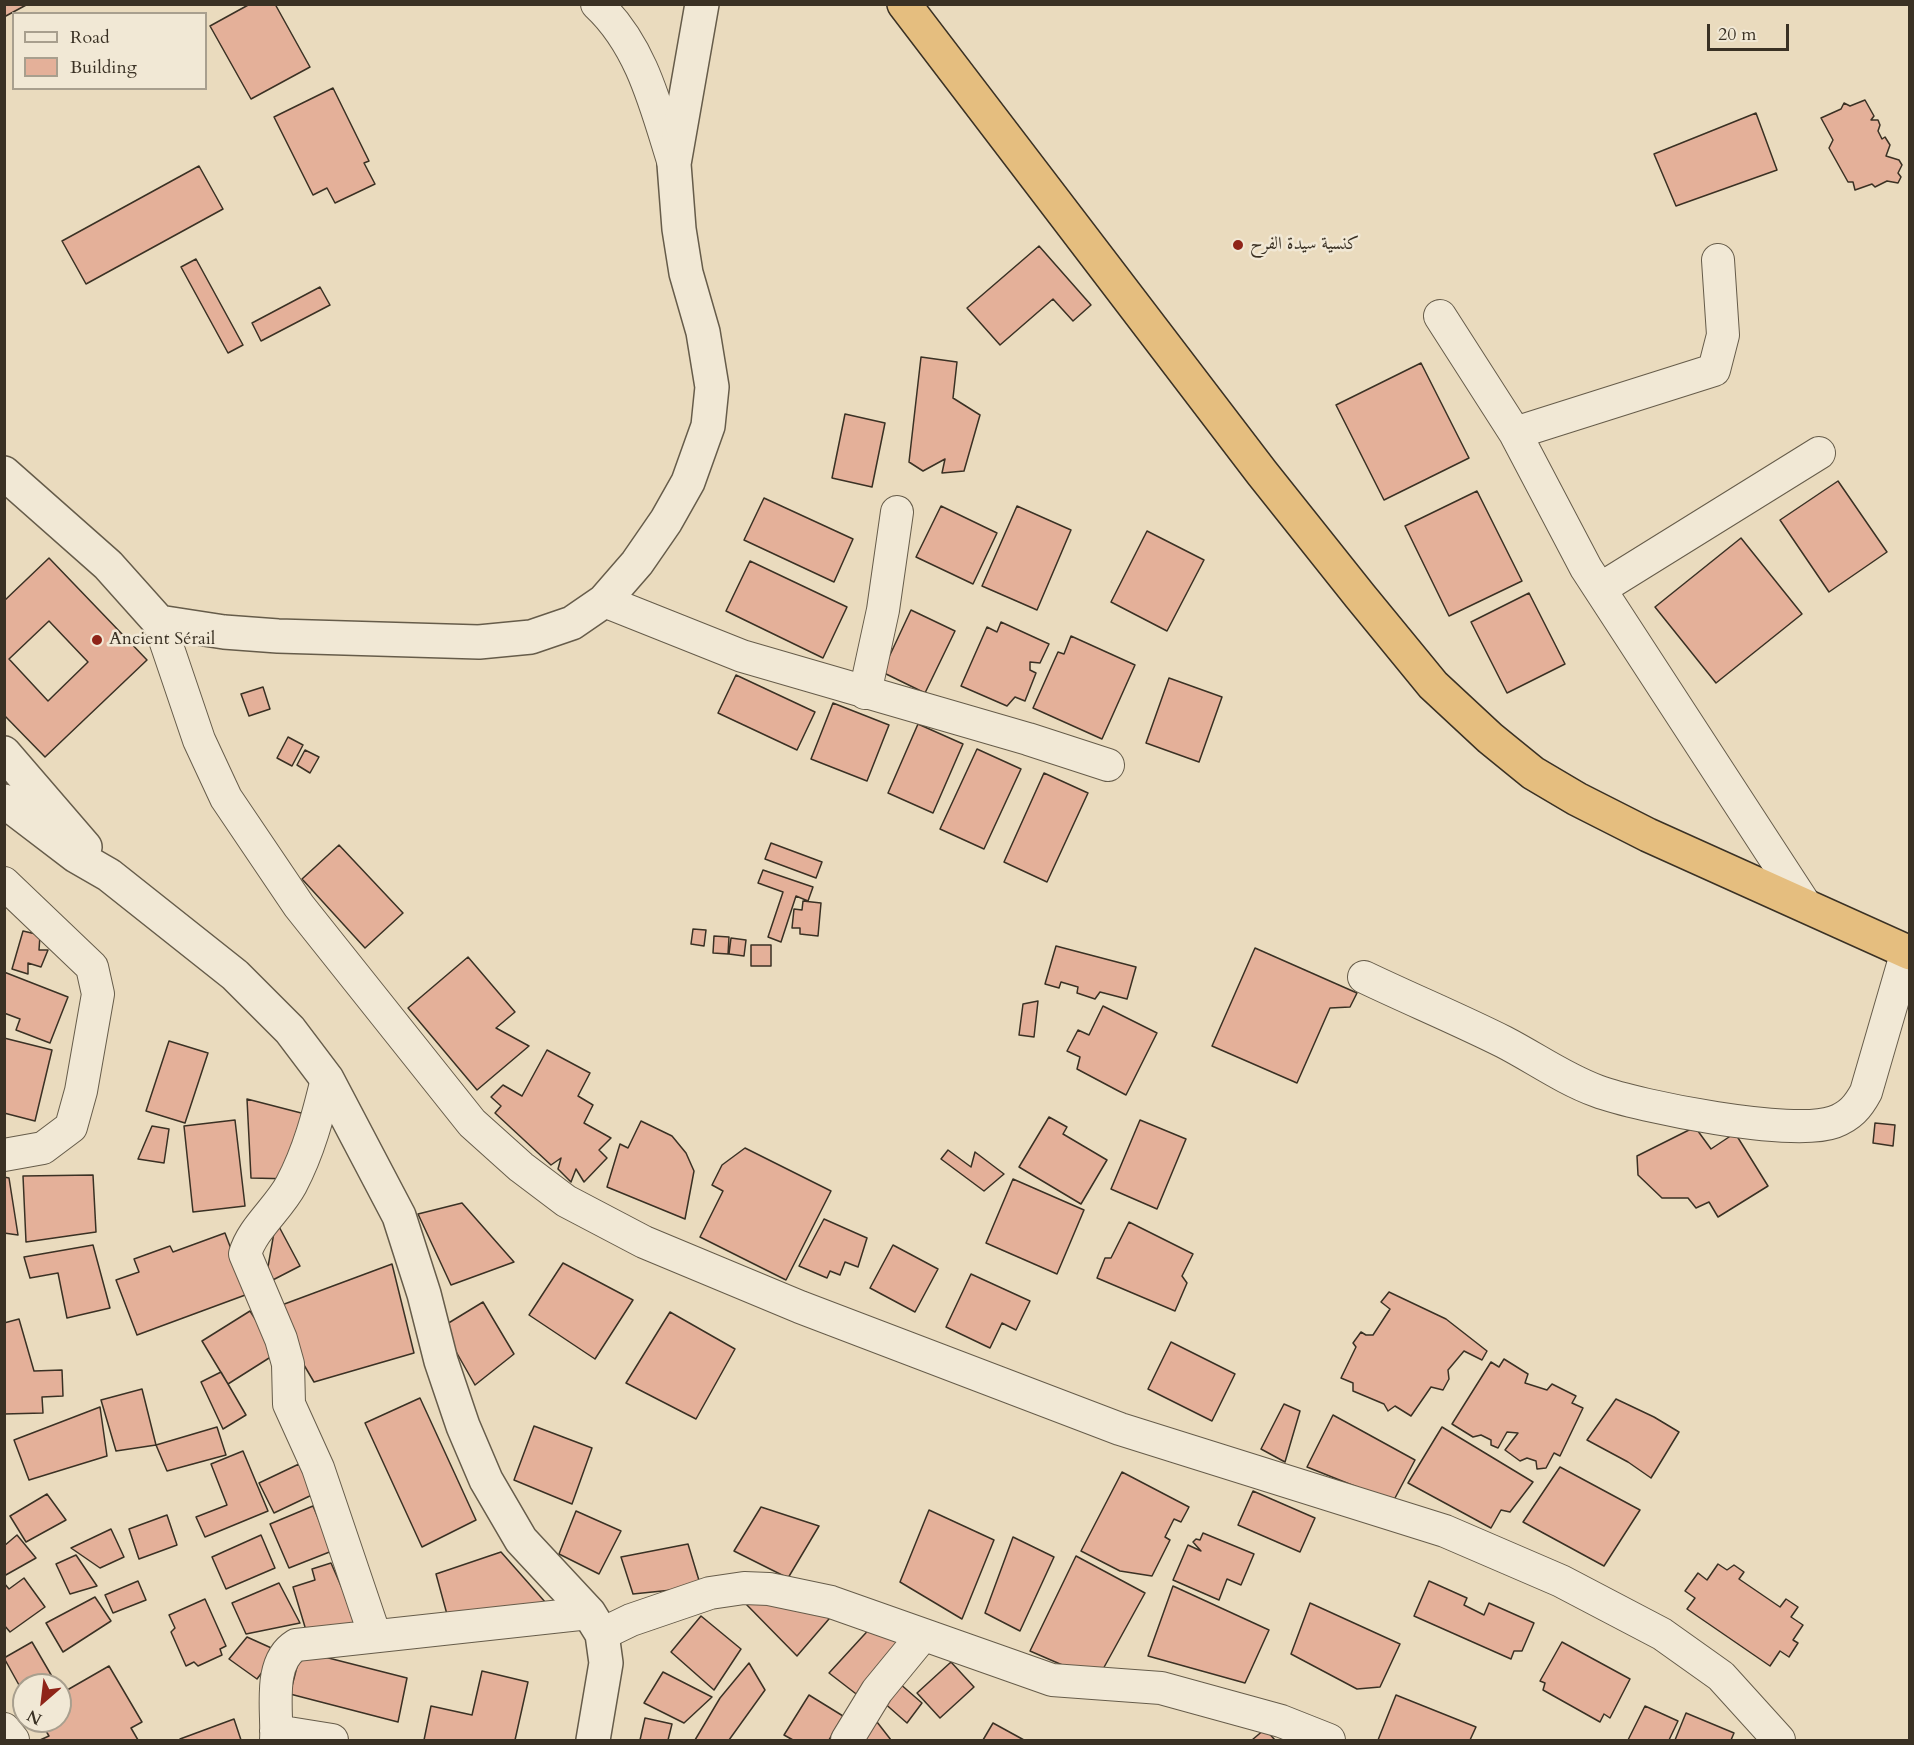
<!DOCTYPE html>
<meta charset="utf-8">
<style>
body{margin:0}
#map{position:relative;width:1914px;height:1745px;overflow:hidden;background:#eadbbe;font-family:Cardo,serif}
canvas{display:block}
.frame{position:absolute;inset:0;border:6px solid #3a3124;pointer-events:none}
.legend{position:absolute;left:12px;top:12px;width:195px;height:78px;box-sizing:border-box;background:#f1e8d5;border:2px solid #a89f8e;margin:0;padding:8px 10px;list-style:none;font-size:18px;color:#3a3124}
.legend li{display:flex;align-items:center;gap:12px;height:30px}
.legend b{width:30px;border:2px solid #a89f8e}
.north{position:absolute;left:12px;top:1673px;width:60px;height:60px;box-sizing:border-box;background:#f1e8d5;border:2px solid #a89f8e;border-radius:50%;rotate:208deg;font-size:16px;font-weight:700;line-height:24px;text-align:center;color:#3a3124}
.north::after{content:'';display:block;margin:auto;width:21px;height:27px;background:#8f2418;clip-path:polygon(50% 0,100% 100%,50% 72%,0 100%)}
.scale{position:absolute;left:1707px;top:24px;width:82px;height:27px;box-sizing:border-box;border:3px solid #3a3124;border-top:0;padding-left:8px;font-size:18px;line-height:21px;white-space:nowrap;color:#3a3124;-webkit-text-stroke:4px #f1e8d5;paint-order:stroke}
</style>
<div id="map">
<canvas width="1914" height="1745"></canvas>
<div class="frame"></div>
<ul class="legend">
<li><b style="height:8px;background:#f1e8d5"></b>Road</li>
<li><b style="height:16px;background:#e4b099"></b>Building</li>
</ul>
<div class="north">N</div>
<div class="scale">20 m</div>
</div>
<script>
const g = document.querySelector('canvas').getContext('2d');
g.lineJoin = 'round';
function paint(path, color) { g.fillStyle = color; g.fill(path, 'evenodd'); }
function strokePath(path, color, width, dash) { g.strokeStyle = color; g.lineWidth = width; g.lineCap = dash ? 'butt' : 'round'; g.setLineDash(dash || []); g.stroke(path); }
function write(font, color, halo, rows, align = 'center') {
  g.font = font + ' Cardo,Amiri,serif'; g.lineWidth = 5; g.setLineDash([]); g.textBaseline = 'middle'; g.strokeStyle = halo; g.fillStyle = color; for (const [text, x, y, turn = 0] of rows) {
    g.save(); g.translate(x, y); g.rotate((+turn || 0) * Math.PI / 180); g.textAlign = isNaN(turn) ? turn : align; if (halo) g.strokeText(text, 0, 0); g.fillText(text, 0, 0); g.restore();
  }
}
const building = new Path2D(`
 M4,4H28L4,17Z
 M250,4H275L310,67L251,99L210,26Z
 M333,88L369,161L364,163L375,184L335,203L327,188L313,195L274,117Z
 M1865,100L1874,116L1871,120H1878L1880,125L1878,131L1882,139L1885,137L1890,145L1886,156L1899,160L1902,165L1898,173L1901,177L1898,183L1887,181L1875,187L1872,184L1855,190L1853,182H1848L1829,148L1833,140L1821,118L1841,109L1844,103L1850,106Z
 M1756,113L1777,170L1676,206L1654,154Z
 M199,166L223,209L86,284L62,241Z
 M1039,246L1091,305L1073,321L1053,299L1000,345L967,308Z
 M196,259L243,345L228,353L181,267Z
 M320,287L330,305L261,341L252,323Z
 M921,357L957,362L953,398L980,415L964,471L942,473L945,459L923,471L909,462Z
 M1421,363L1469,458L1384,500L1336,405Z
 M845,414L885,423L872,487L832,478Z
 M1838,481L1887,552L1829,592L1780,520Z
 M1477,491L1522,581L1449,616L1405,526Z
 M764,498L853,539L834,582L744,540Z
 M941,506L997,533L973,584L916,557Z
 M1017,506L1071,530L1037,610L982,586Z
 M1147,531L1204,560L1167,631L1111,602Z
 M1741,538L1802,614L1716,683L1655,607Z
 M49,558L147,660L45,757L4,715V601ZM49,621L88,662L48,701L9,659Z
 M750,561L847,607L823,658L726,611Z
 M1529,593L1565,664L1507,693L1471,622Z
 M911,610L955,631L925,693L882,672Z
 M1001,622L1049,644L1040,663L1030,662V670L1036,673L1025,701L1015,697L1007,706L961,686L987,627L997,632Z
 M1071,636L1135,665L1102,739L1033,708L1058,652L1064,654Z
 M736,675L815,712L797,750L718,713Z
 M1169,678L1222,697L1199,762L1146,743Z
 M263,687L270,709L249,716L241,694Z
 M833,703L889,725L867,781L811,759Z
 M918,724L963,744L933,813L888,793Z
 M288,737L303,745L292,766L277,758Z
 M977,749L1021,769L984,849L940,829Z
 M305,750L319,757L310,773L297,765Z
 M1044,773L1088,793L1047,882L1004,862Z
 M771,843L822,862L816,878L765,859Z
 M339,845L403,913L365,948L302,879Z
 M763,870L813,887L808,901L796,896L781,942L768,937L783,892L758,883Z
 M803,901L821,903L818,936L800,934V928H792L794,909L802,910Z
 M693,929L706,930L704,946L691,944Z
 M23,931L40,935L39,950H48L41,967L28,963V974L12,969Z
 M714,936L729,937L728,954L713,953Z
 M731,938L746,940L744,956L729,954Z
 M751,945H771V966H751Z
 M1056,946L1136,967L1127,999L1100,992L1095,999L1077,993L1078,987L1061,982L1059,988L1045,984Z
 M1255,948L1357,993L1350,1007L1330,1008L1297,1083L1212,1046Z
 M468,957L515,1012L496,1028L529,1046L477,1090L408,1008Z
 M4,972L68,997L50,1043L16,1030L20,1019L4,1013Z
 M1038,1001L1034,1037L1019,1035L1023,1004Z
 M1103,1006L1157,1033L1126,1095L1077,1069L1080,1057L1067,1051L1078,1030L1089,1035Z
 M4,1038L52,1050L35,1121L4,1113Z
 M169,1041L208,1053L185,1123L146,1111Z
 M547,1050L590,1073L578,1096L593,1105L584,1123L611,1138L599,1150L607,1158L584,1182L576,1169L571,1182L558,1169L561,1158L551,1165L495,1113L501,1106L491,1097L503,1085L522,1096Z
 M247,1099L305,1114L294,1179L251,1178Z
 M1049,1117L1067,1127L1063,1134L1107,1160L1081,1204L1019,1167Z
 M235,1120L245,1206L193,1212L184,1126Z
 M1140,1120L1186,1139L1157,1209L1111,1189Z
 M641,1121L672,1136L686,1153L694,1171L685,1219L607,1187L620,1144L628,1148Z
 M1875,1123L1895,1125L1893,1146L1873,1143Z
 M152,1126L169,1129L164,1163L138,1159Z
 M1695,1127L1711,1149L1735,1133L1768,1186L1718,1217L1709,1202L1696,1208L1688,1198H1662L1638,1175L1637,1156Z
 M745,1148L831,1191L786,1280L700,1237L723,1191L712,1185L722,1165Z
 M948,1150L971,1167L975,1152L1004,1174L984,1191L941,1159Z
 M93,1175L96,1232L26,1242L23,1176Z
 M4,1177L9,1178L18,1235L4,1233Z
 M1013,1179L1084,1210L1057,1274L986,1243Z
 M462,1203L514,1262L451,1285L418,1214Z
 M824,1219L867,1238L858,1267L845,1262L840,1275L830,1271L827,1278L799,1266Z
 M276,1221L300,1266L265,1284Z
 M1129,1222L1193,1254L1182,1276L1187,1283L1175,1311L1097,1278L1105,1258H1111Z
 M225,1233L248,1294L137,1335L116,1280L139,1272L134,1259L170,1246L173,1252Z
 M93,1245L110,1308L67,1318L58,1273L30,1278L24,1257Z
 M893,1245L938,1269L915,1312L870,1288Z
 M563,1263L633,1300L595,1359L529,1315Z
 M392,1264L414,1353L314,1382L271,1309Z
 M971,1274L1030,1301L1016,1330L1002,1323L990,1348L946,1327Z
 M1389,1292L1446,1319L1487,1351L1482,1360L1464,1351L1448,1370L1449,1379L1443,1390L1431,1387L1411,1416L1395,1406L1388,1411L1384,1404L1353,1391V1383L1341,1378L1356,1347L1353,1343L1361,1332L1366,1335H1373L1390,1309L1381,1302Z
 M483,1302L514,1354L475,1385L442,1327Z
 M250,1311L277,1353L228,1384L202,1341Z
 M670,1312L735,1349L696,1419L626,1383Z
 M19,1319L34,1371L62,1370L63,1396L42,1397L43,1413L4,1414V1323Z
 M1171,1342L1235,1374L1212,1421L1148,1389Z
 M1504,1359L1528,1374L1525,1383L1547,1390L1552,1384L1576,1396L1572,1403L1583,1408L1560,1456L1554,1453L1546,1468L1537,1469L1536,1461L1527,1458L1520,1461L1505,1450L1518,1433L1507,1432L1498,1448L1491,1445V1440L1481,1435L1473,1437L1452,1424L1491,1362L1499,1367Z
 M221,1372L246,1415L223,1429L201,1382Z
 M142,1389L156,1445L116,1451L101,1400Z
 M420,1398L476,1520L422,1547L365,1423Z
 M1616,1399L1654,1417L1679,1432L1651,1478L1628,1462L1587,1440Z
 M1284,1404L1300,1411L1285,1462L1261,1449Z
 M100,1407L107,1456L29,1480L14,1440Z
 M1333,1415L1415,1460L1395,1498L1387,1499L1307,1467Z
 M534,1426L592,1448L572,1504L514,1480Z
 M217,1427L226,1455L167,1471L156,1445Z
 M1442,1427L1533,1482L1510,1512L1501,1510L1491,1528L1408,1483Z
 M243,1451L268,1511L205,1537L196,1517L227,1505L211,1464Z
 M299,1464L314,1494L274,1513L259,1483Z
 M1560,1467L1640,1510L1604,1566L1523,1522Z
 M1122,1472L1189,1507L1181,1522L1174,1519L1165,1537L1170,1540L1152,1576L1120,1571L1081,1551Z
 M1253,1491L1315,1518L1300,1552L1238,1525Z
 M47,1494L66,1520L26,1542L10,1516Z
 M313,1506L332,1551L289,1568L270,1524Z
 M761,1507L819,1526L788,1578L734,1551Z
 M929,1510L994,1540L962,1619L900,1582Z
 M576,1511L621,1531L599,1574L559,1554Z
 M167,1515L177,1545L139,1559L129,1529Z
 M111,1529L124,1557L100,1568L71,1548Z
 M1203,1533L1254,1554L1241,1585L1227,1579L1219,1600L1173,1580L1188,1545L1201,1551L1193,1542L1196,1539L1200,1540Z
 M17,1535L36,1558L4,1576V1546Z
 M261,1535L275,1568L226,1589L212,1557Z
 M1013,1537L1054,1557L1020,1631L985,1613Z
 M688,1544L701,1587L633,1594L621,1557Z
 M501,1552L546,1603L448,1618L436,1574Z
 M76,1555L97,1586L70,1594L56,1564Z
 M1076,1556L1145,1593L1097,1680L1030,1651Z
 M331,1563L359,1627L308,1637L293,1587L315,1580L312,1569Z
 M1718,1564L1727,1570L1734,1565L1744,1572L1739,1579L1780,1607L1786,1599L1798,1607L1791,1617L1803,1625L1793,1640L1798,1643L1789,1657L1780,1651L1770,1666L1687,1609L1695,1598L1685,1591L1698,1573L1707,1580Z
 M24,1578L45,1607L10,1632L4,1625V1583L9,1589Z
 M138,1581L146,1600L113,1613L105,1595Z
 M1429,1581L1467,1598L1464,1605L1484,1615L1489,1603L1534,1623L1522,1651H1514L1511,1659L1414,1616Z
 M279,1583L300,1623L246,1634L232,1603Z
 M1173,1586L1269,1630L1245,1683L1148,1656Z
 M95,1597L111,1621L63,1652L46,1623Z
 M205,1599L226,1646L220,1649L222,1655L198,1666L194,1662L186,1666L171,1632L175,1628L169,1615Z
 M743,1601L835,1612L797,1656Z
 M1310,1603L1400,1644L1380,1687L1357,1689L1291,1654Z
 M701,1616L741,1649L714,1690L671,1652Z
 M874,1624L909,1643L864,1700L829,1673Z
 M247,1637L278,1651L257,1679L229,1659Z
 M32,1642L57,1685H24V1694L4,1658Z
 M1562,1642L1630,1679L1610,1718L1604,1714L1600,1722L1543,1690L1545,1683L1540,1681Z
 M301,1651L407,1678L398,1722L290,1694Z
 M951,1662L974,1687L940,1718L917,1693Z
 M749,1663L765,1690L729,1740H695L720,1698Z
 M109,1666L142,1722L131,1728L138,1740H40L49,1736L40,1721H60V1690L62,1693Z
 M482,1671L528,1682L515,1740H424L431,1706L472,1715Z
 M663,1672L712,1697L684,1723L644,1703Z
 M899,1683L922,1703L907,1723L882,1701Z
 M809,1695L843,1716L829,1740H793L784,1735Z
 M1396,1695L1476,1727L1470,1740H1378Z
 M1645,1706L1678,1721L1669,1740H1628Z
 M1686,1713L1734,1733L1731,1740H1675Z
 M645,1718L672,1724L668,1740H640Z
 M234,1719L241,1740H180V1739Z
 M877,1722L891,1740H862Z
 M993,1723L1024,1740H983Z
 M1265,1729L1275,1740H1252Z`);
paint(building, '#e4b099');
strokePath(building, '#3a3124', 1.5);
const minor = new Path2D(`
 M597,4C642,46 656,107 674,164
 M1718,260L1723,335L1714,370L1515,433L1586,568L1806,906
 M1440,316L1515,433
 M1600,589L1819,453
 M604,601L742,656L1028,739L1108,765
 M159,622L199,740L226,798L299,906L472,1123L521,1167L566,1201L644,1242L800,1307L1120,1429L1445,1531L1561,1581L1662,1634L1721,1676L1779,1740
 M865,693L883,610L897,512
 M4,883L92,967L98,994L81,1091L71,1127L43,1148L4,1155
 M1364,977C1410,999 1458,1019 1504,1042C1535,1058 1564,1079 1597,1091C1640,1107 1793,1137 1834,1122C1850,1116 1858,1107 1866,1092L1907,951
 M327,1079C318,1116 309,1151 291,1185C278,1209 252,1229 245,1254L281,1339L288,1364L289,1404L318,1468L375,1636
 M602,1634L631,1620L710,1593L744,1588L769,1589L831,1602L1052,1680L1161,1688L1281,1721L1329,1740
 M4,1729L13,1740
 M276,1731L332,1740
 M276,1740C278,1711 267,1663 296,1645L589,1613
 M847,1740L877,1691L923,1635`);
const tertiary = new Path2D(`
 M4,473L108,565L159,622L224,632L278,636L479,642L531,637L572,623L604,601L637,563L666,521L688,482L708,426L712,387L703,332L686,273L679,229L674,164L702,4
 M4,753L85,847
 M4,801L76,856L109,875L235,975L290,1030L327,1079L399,1216L424,1294L441,1361L463,1426L486,1480L521,1540L589,1613L602,1634L606,1663L593,1740`);
const trunk = new Path2D(`
 M904,4L1262,473L1360,596L1433,685L1490,738L1533,773L1577,799L1648,835L1910,953`);
strokePath(minor, '#665c4a', 34);
strokePath(tertiary, '#665c4a', 36);
strokePath(trunk, '#3a3124', 36);
strokePath(minor, '#f1e8d5', 32);
strokePath(tertiary, '#f1e8d5', 33);
strokePath(trunk, '#e5be7f', 33);
for (const [x, y, r, color] of [
 [1238,245,6,"#8f2418"],
 [97,640,6,"#8f2418"]
]) { const dot = new Path2D(); dot.arc(x, y, r, 0, 2 * Math.PI); g.fillStyle = color; g.fill(dot); strokePath(dot, '#f1e8d5', 2); }
write('18px', '#3a3124', '#f1e8d5', [
 ["كنسية سيدة الفرح",1250,245],
 ["Ancient Sérail",109,640]
], 'left');
</script>
